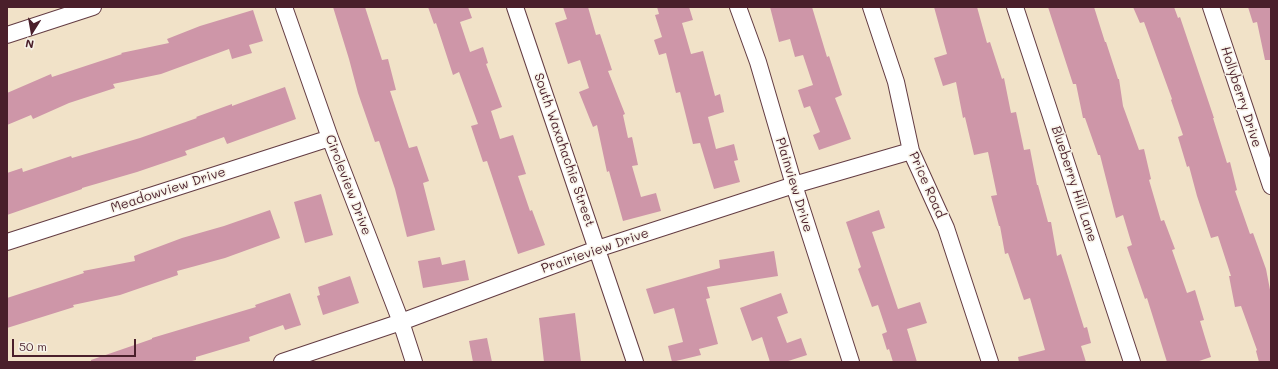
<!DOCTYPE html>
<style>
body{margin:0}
#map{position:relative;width:1278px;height:369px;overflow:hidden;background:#f1e2c8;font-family:Mali,sans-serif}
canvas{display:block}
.frame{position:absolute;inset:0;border:8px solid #4a1f2b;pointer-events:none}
.north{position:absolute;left:12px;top:12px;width:40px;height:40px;-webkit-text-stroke:3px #f7f3e8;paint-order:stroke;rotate:191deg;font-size:11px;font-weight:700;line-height:16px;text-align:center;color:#4a1f2b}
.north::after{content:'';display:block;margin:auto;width:14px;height:18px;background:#4a1f2b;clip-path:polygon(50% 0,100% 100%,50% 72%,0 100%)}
.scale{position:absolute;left:12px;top:339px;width:124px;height:18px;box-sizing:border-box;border:2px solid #4a1f2b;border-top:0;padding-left:5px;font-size:12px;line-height:14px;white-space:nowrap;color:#4a1f2b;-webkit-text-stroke:3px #f7f3e8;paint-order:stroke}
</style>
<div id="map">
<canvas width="1278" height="369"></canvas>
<div class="frame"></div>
<div class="north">N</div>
<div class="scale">50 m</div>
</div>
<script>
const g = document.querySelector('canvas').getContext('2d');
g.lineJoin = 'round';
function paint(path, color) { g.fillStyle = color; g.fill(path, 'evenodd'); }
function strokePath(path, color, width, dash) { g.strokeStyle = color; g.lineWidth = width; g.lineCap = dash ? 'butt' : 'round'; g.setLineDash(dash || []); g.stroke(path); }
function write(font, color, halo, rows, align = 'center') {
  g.font = font + ' Mali,sans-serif'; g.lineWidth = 3; g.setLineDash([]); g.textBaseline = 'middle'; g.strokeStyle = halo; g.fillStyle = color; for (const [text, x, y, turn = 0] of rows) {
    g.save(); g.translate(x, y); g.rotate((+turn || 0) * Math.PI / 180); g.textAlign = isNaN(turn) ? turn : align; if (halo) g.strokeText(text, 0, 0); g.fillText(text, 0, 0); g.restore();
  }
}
paint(new Path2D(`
 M333,7H365L382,60L388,59L396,90L390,91L409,148L417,146L429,181L423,183L435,230L407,237L395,189L379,141L375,142L358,93L349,59Z
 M428,7H468L472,18L460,22L470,52L483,47L488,63L486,64L502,107L491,111L500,139L513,135L526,174L518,176L530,211L532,210L545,245L518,254L487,161L483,162L471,126L478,124L459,72L453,75L436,23L434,24Z
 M563,7H588L596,35L600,34L612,70L608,71L625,114L623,115L628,138L632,137L638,165L632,166L641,197L656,193L661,211L623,221L609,171L607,172L597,125L593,127L579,92L589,88L580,60L568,64L555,23L567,19Z
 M657,7H689L693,20L682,23L691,54L703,51L715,96L720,94L724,112L708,117L716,149L734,144L738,160L734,161L740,182L714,189L700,143L693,144L680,92L676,93L666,53L659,55L654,40L662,37L655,15L659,14Z
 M770,7H812L827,57L829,56L842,95L835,98L851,139L819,150L813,135L820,132L810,106L804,108L798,90L813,85L803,55L795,57L790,39L779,42Z
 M934,7H977L987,43L990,42L1002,79L1004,78L1011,113L1016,112L1024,150L1030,149L1037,185H1038L1048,222H1051L1057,256L1061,254L1084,328L1087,327L1091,343L1081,346L1086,362H1019L1018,357L1045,350L1030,298L1024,300L1008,253L1005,254L1000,226H999L991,196L997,195L988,152L974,155L965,117L963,118L956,82L943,86L934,58L947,54Z
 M1048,7H1094L1105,42H1106L1118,79H1119L1123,106L1139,150L1144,149L1151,179L1149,180L1161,221L1164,220L1175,249L1172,250L1187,293L1195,290L1204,320L1200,321L1211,357L1196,362H1167L1147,298L1145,299L1127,247L1132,245L1123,215L1116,218L1100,155H1098L1085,118H1083L1076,84H1073Z
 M1133,7H1174L1178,18L1180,17L1214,118H1213L1227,163L1230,162L1237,190L1235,191L1250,234L1253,233L1266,269L1271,295V362H1259L1256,351L1257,350L1241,306L1235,307L1229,276H1231L1218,236L1211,238L1197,196L1189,166L1187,167L1178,137L1183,135L1171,100L1172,99L1144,22L1140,23Z
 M1248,7H1271V60H1265L1257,22L1253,23Z
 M253,10L263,41L249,45L252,53L232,59L229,49L161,74L113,84L115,88L69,103L33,119L31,115L7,125V93L51,74L52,77L122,54L121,53L169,43L167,39L200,26Z
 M285,87L296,119L227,144L224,137L185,151L187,155L137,172L82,188V189L7,215V173L22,168L23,172L71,156L72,158L140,138L197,118L196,117L232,104V106Z
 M321,194L333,235L305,243L294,202Z
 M270,210L280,238L225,258L177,271L178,275L120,295L73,305L74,307L7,328V298L84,273L83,271L135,261L134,256L182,238L224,226Z
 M879,210L885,228L872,232L898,309L920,302L927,323L907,329L917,362H893L889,349L887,350L882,334L887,332L878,305L872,307L858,269L861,267L846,222Z
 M774,251L778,276L707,287L710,298L706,299L718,344L699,349L701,355L672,362L668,346L683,342L674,308L654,314L646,289L720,268L719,260Z
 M440,257L442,265L465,260L469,280L423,288L418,261Z
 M350,276L359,303L323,315L317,296L320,295L318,287Z
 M290,293L301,325L285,330L283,325L249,337L250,341L196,357V360L188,362H91V360L152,339V338L256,307L255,305Z
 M781,293L788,313L777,317L787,343L801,338L807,355L785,362H770L762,337L752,341L740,308Z
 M575,313L581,362H544L539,318Z
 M487,338L492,362H473L469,341Z`), '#ce96a8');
const minor = new Path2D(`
 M284,7L330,138L401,322L414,362
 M515,7L635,362
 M738,7L758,62L794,185L851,362
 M871,7L896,82L911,151L946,228L990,362
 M1015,7L1132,362
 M1211,7L1271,186
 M7,35L93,7
 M7,242L330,138
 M282,362L401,322L597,249L794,185L911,151`);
strokePath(minor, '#633c43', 18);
strokePath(minor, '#fff', 16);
write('13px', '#4a1f2b', '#f7f3e8', [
 ["Hollyberry Drive",1241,97,72],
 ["South Waxahachie Street",564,150,71],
 ["Blueberry Hill Lane",1074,184,72],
 ["Circleview Drive",348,185,69],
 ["Plainview Drive",794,185,73],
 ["Price Road",927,185,66],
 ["Meadowview Drive",168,190,-18],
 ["Prairieview Drive",595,251,-19]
]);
</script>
